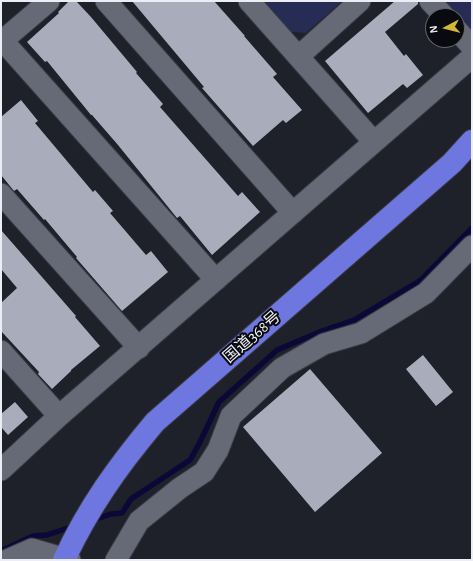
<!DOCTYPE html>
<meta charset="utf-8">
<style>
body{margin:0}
#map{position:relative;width:473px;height:561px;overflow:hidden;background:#1e202a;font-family:"Alegreya Sans",sans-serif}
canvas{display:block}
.frame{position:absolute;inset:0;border:2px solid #ecedf5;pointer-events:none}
.north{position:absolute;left:425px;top:8px;width:40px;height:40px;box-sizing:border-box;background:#090a0f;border:1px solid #64656b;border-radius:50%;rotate:263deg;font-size:11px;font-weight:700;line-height:16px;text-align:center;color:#ecedf5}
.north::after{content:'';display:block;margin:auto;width:14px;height:18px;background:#d2b735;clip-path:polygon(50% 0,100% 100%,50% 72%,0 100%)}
</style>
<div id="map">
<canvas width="473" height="561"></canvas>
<div class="frame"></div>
<div class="north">N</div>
</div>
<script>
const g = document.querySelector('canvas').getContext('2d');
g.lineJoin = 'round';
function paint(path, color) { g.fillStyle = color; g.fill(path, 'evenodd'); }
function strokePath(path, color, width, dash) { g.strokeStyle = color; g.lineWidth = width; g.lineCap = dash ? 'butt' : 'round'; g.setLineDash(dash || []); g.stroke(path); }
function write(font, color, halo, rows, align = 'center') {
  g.font = font + ' "Alegreya Sans","Noto Sans JP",sans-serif'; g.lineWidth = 4; g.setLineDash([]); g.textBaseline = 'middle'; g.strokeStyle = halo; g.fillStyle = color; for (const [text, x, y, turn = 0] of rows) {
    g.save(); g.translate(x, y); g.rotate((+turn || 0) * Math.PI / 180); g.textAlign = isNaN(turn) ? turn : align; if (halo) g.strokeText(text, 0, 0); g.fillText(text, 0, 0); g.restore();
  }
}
paint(new Path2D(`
 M264,1H342L306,33L291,32Z
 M445,1H472V31Z`), '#272c55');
strokePath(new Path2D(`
 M93,520L111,514L122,513L131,499L190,460L199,444L219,402L277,350L322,331L354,320L421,280L472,228
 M1,551L33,536L47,535L74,526`), '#0b0837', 5.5);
paint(new Path2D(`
 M69,1H76L91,17L137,72L136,73L163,104L160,107L238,196L242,192L260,212L212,255L180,216L177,218L118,145L92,115H91L47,61L45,62L27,42L59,13L58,12Z
 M132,1H214L245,36H244L277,74L273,77L302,110L286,123L283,120L253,146L202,88L204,87Z
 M395,1H418V4L385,32L404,56L406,54L423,75L407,88L403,84L368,113L325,61Z
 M21,100L38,121L35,123L93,192L95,190L113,211L110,213L146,255L151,251L168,272L122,311L76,258L77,257L45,219L44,220L17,189L14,191L1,175V117Z
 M1,230L76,316L75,317L100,346L71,370V371L52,389L38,374L39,372L1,331V303L17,288L1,269Z
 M423,355L453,392L436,406L406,369Z
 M310,369L382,453L315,512L243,427Z
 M15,402L28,417L8,435L1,427V414Z`), '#a9acbb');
const street = new Path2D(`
 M106,1L293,213
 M249,1L374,142
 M430,1L444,16
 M457,30L472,47
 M3,41L216,280
 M1,42L49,1
 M299,56L360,1
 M1,194L139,348
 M1,351L59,416
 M1,470L59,416L472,57
 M7,560L32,549L70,560
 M116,560L139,521L180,488L204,472L218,450L231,416L282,368L324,344L361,333L426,293L472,246`);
const highway = new Path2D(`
 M64,560C88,508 118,466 155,422L452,163L472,141`);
strokePath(street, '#3a3b45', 23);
strokePath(highway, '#3a3b45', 24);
strokePath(street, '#666976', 21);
strokePath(highway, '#6d77df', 22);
write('16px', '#ecedf5', '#090a0f', [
 ["国道368号",252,337,-41]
]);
</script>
